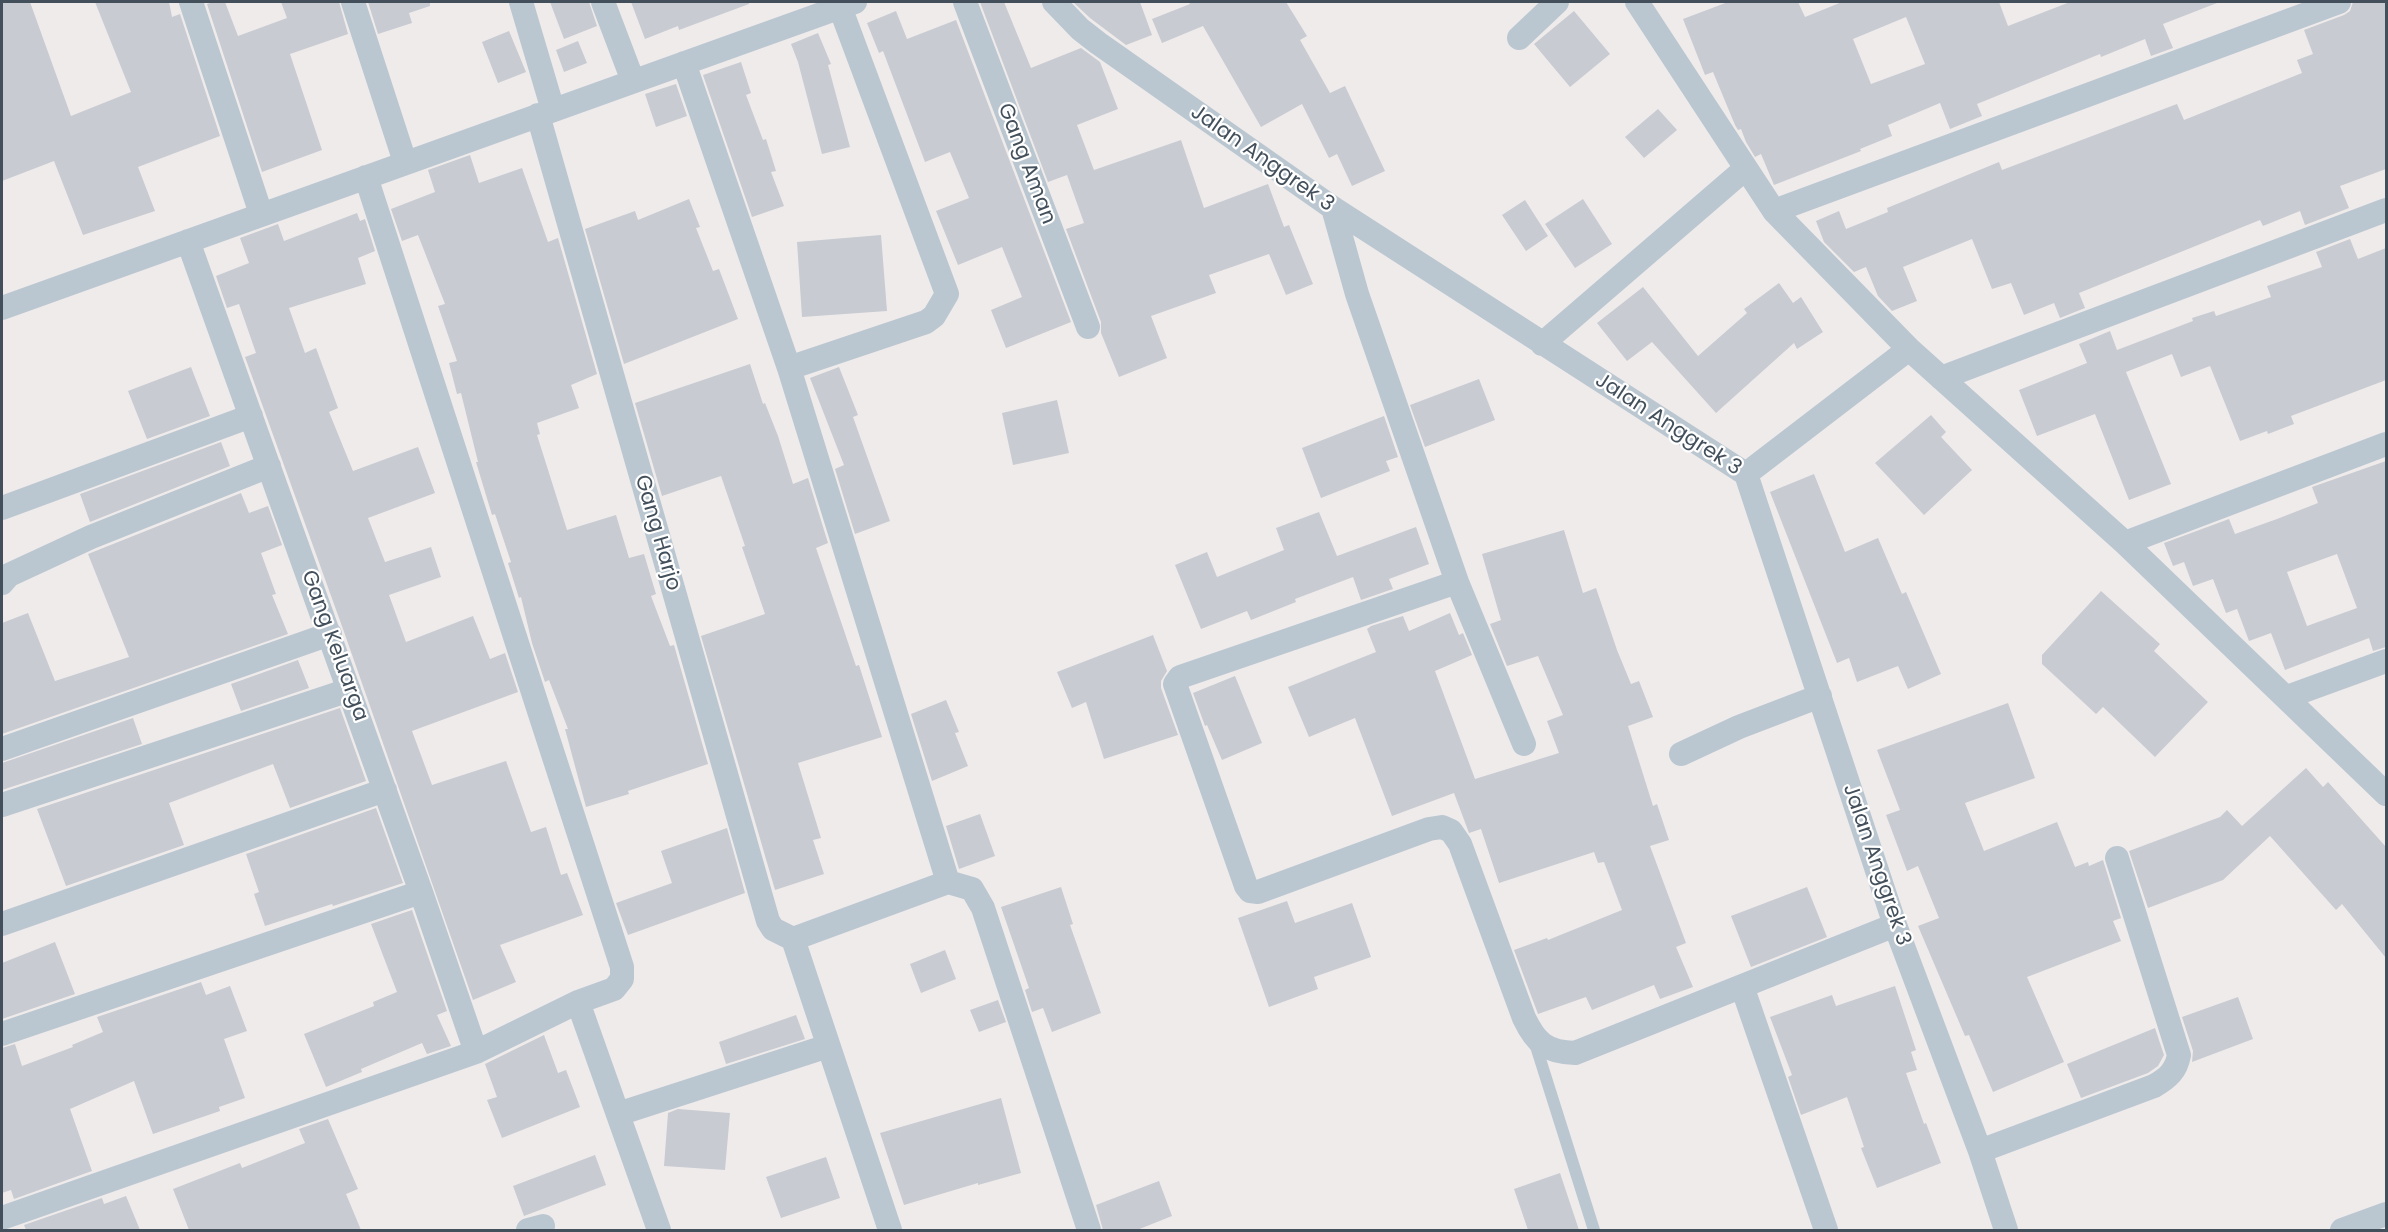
<!DOCTYPE html>
<style>
body{margin:0}
#map{position:relative;width:2388px;height:1232px;overflow:hidden;background:#efebeb;font-family:Poppins,sans-serif}
canvas{display:block}
.frame{position:absolute;inset:0;border:3px solid #43505b;pointer-events:none}
</style>
<div id="map">
<canvas width="2388" height="1232"></canvas>
<div class="frame"></div>
</div>
<script>
const g = document.querySelector('canvas').getContext('2d');
g.lineJoin = 'round';
function paint(path, color) { g.fillStyle = color; g.fill(path, 'evenodd'); }
function strokePath(path, color, width, dash) { g.strokeStyle = color; g.lineWidth = width; g.lineCap = dash ? 'butt' : 'round'; g.setLineDash(dash || []); g.stroke(path); }
function write(font, color, halo, rows, align = 'center') {
  g.font = font + ' Poppins,sans-serif'; g.lineWidth = 4.5; g.setLineDash([]); g.textBaseline = 'middle'; g.strokeStyle = halo; g.fillStyle = color; for (const [text, x, y, turn = 0] of rows) {
    g.save(); g.translate(x, y); g.rotate((+turn || 0) * Math.PI / 180); g.textAlign = isNaN(turn) ? turn : align; if (halo) g.strokeText(text, 0, 0); g.fillText(text, 0, 0); g.restore();
  }
}
paint(new Path2D(`
 M2,2H30L71,116L131,92L95,2H169L172,17L180,14L220,136L138,167L155,211L83,235L54,161L2,181Z
 M213,2H225L238,36L287,18L281,2H339L348,34L290,54L322,150L262,172L207,4Z
 M368,2H430V6L409,13L412,23L378,34Z
 M550,2H589L597,26L564,39Z
 M631,2H749V4L679,30L678,26L645,39Z
 M980,2H1004L1031,68L1081,48L1100,62L1118,109L1077,125L1094,170L1181,140L1204,208L1268,184L1284,227L1289,225L1313,284L1286,295L1269,254L1209,275L1216,293L1151,316L1167,358L1119,377L1101,333V322L1066,229L1084,223L1067,175L1048,182Z
 M1073,2H1140L1152,35L1126,45L1090,18Z
 M1189,2H1286L1307,36L1300,40L1330,93L1345,86L1385,171L1352,186L1337,154L1329,158L1302,104L1261,127L1203,26L1162,43L1152,19L1190,4Z
 M1728,2H1798L1805,17L1842,2H1999L2008,26L2070,2L2217,3L2163,24L2173,48L2151,56L2145,39L2101,57L2100,54L1977,104L1982,116L1950,129L1940,103L1888,125L1892,136L1860,149L1861,151L1774,185L1761,154L1755,157L1746,142L1741,129L1738,130L1735,125L1713,72L1705,75L1683,19ZM1906,17L1925,64L1871,84L1853,39Z
 M2353,2H2386V169L2340,186L2349,208L2305,225L2300,211L2263,226L2260,220L2079,293L2085,308L2060,318L2054,303L2024,315L2011,283L1992,289L1972,239L1903,267L1917,301L1892,311L1878,296L1866,267L1854,272L1824,242L1816,221L1839,211L1846,229L1888,212L1887,208L1999,162L2002,170L2177,104L2184,120L2302,73L2297,60L2313,54L2304,30L2344,15L2350,11Z
 M896,11L907,39L956,20L1071,322L1006,348L991,310L1022,297L1002,247L958,265L936,211L969,198L950,152L925,162L883,51L879,53L867,23Z
 M1574,11L1610,54L1570,87L1534,44Z
 M509,31L526,72L498,83L482,42Z
 M818,33L831,64L828,65L850,147L822,154L798,62L791,44Z
 M578,41L587,63L564,72L556,50Z
 M741,62L751,93L746,95L763,140L766,139L776,171L771,172L784,206L752,217L703,75Z
 M676,84L687,116L656,127L645,94Z
 M1658,109L1677,130L1644,158L1625,137Z
 M470,155L479,183L522,168L548,242L558,238L597,374L571,385L579,408L537,423L540,434L537,435L567,530L616,515L629,558L644,554L656,594L651,596L670,646L674,645L708,764L628,791L629,794L586,807L565,729H568L549,680L545,682L532,643L521,597L519,598L508,563L511,562L495,514L492,515L476,462H478L461,393L457,394L449,363L457,361L438,306L445,304L418,235L402,241L391,209L435,192L428,170Z
 M689,199L700,227L696,228L713,271L719,269L738,319L624,364L585,229L635,211L638,220Z
 M1583,199L1612,244L1575,268L1545,224Z
 M1525,200L1548,236L1526,251L1502,215Z
 M357,213L360,221L365,219L375,251L358,258L366,284L289,308L305,353L316,348L338,408L329,412L353,471L418,447L435,493L368,518L385,562L431,547L441,577L389,595L406,642L473,616L490,659L505,653L518,692L412,731L432,785L506,761L531,832L546,827L561,875L567,873L583,915L500,945L516,982L473,1000L343,629L245,357L256,353L239,304L227,308L216,276L249,263L240,238L278,224L284,241Z
 M881,235L887,311L802,317L797,242Z
 M2350,239L2358,259L2386,248V380L2291,416L2294,424L2268,434L2267,431L2240,441L2210,366L2181,377L2172,354L2126,372L2171,484L2129,500L2095,414L2037,436L2019,390L2087,363L2079,344L2110,331L2117,350L2193,321L2192,318L2214,311L2216,316L2271,297L2267,286L2322,267L2316,252Z
 M1779,283L1793,303L1801,297L1823,332L1797,349L1794,343L1716,413L1652,342L1627,361L1597,323L1643,287L1698,356L1747,313L1744,309Z
 M750,364L763,404L765,403L778,436L793,484L808,478L828,543L816,548L856,666L859,665L882,737L798,763L821,838L813,840L824,874L775,890L701,636L765,614L742,547L745,546L721,476L662,496L635,403Z
 M191,367L210,416L147,439L128,391Z
 M839,367L858,415L853,417L890,521L855,534L835,469L844,465L810,378Z
 M1479,379L1495,420L1425,447L1410,405Z
 M1057,400L1069,453L1013,465L1002,413Z
 M1931,415L1946,432L1941,437L1972,470L1924,515L1875,463Z
 M1384,416L1398,457L1386,461L1390,471L1321,498L1302,448Z
 M221,442L230,466L90,522L80,494Z
 M2386,461V647L2373,651L2369,638L2285,670L2271,633L2249,641L2237,609L2226,613L2213,579L2193,586L2184,562L2173,566L2164,543L2229,519L2235,534L2277,519L2318,503L2312,487ZM2337,554L2357,608L2307,626L2287,572Z
 M1814,474L1845,552L1878,538L1902,594L1906,592L1941,674L1908,689L1898,666L1857,682L1849,658L1837,663L1770,492Z
 M241,493L249,513L268,506L282,545L261,553L276,594L272,595L288,634L2,734V623L28,613L55,681L129,657L88,554Z
 M1319,512L1337,556L1416,527L1429,564L1389,579L1393,589L1361,600L1353,577L1295,599L1296,602L1251,620L1247,611L1201,629L1175,565L1207,552L1217,577L1284,550L1276,528Z
 M1564,530L1583,593L1596,588L1617,650L1631,684L1639,681L1653,717L1628,726L1653,806L1657,804L1669,840L1650,846L1686,943L1676,947L1693,987L1660,999L1654,985L1592,1010L1586,997L1538,1014L1514,950L1547,938L1548,940L1622,910L1604,862L1598,863L1594,852L1499,883L1481,829L1469,833L1454,793L1392,816L1355,718L1309,737L1288,687L1376,652L1367,629L1371,626L1403,616L1409,631L1450,613L1459,635L1463,633L1472,655L1435,671L1475,779L1559,753L1547,721L1563,715L1538,656L1507,666L1490,624L1501,620L1482,554Z
 M2101,591L2160,644L2154,651L2208,702L2155,757L2103,707L2096,714L2042,664V655Z
 M1153,635L1167,671L1161,681V688L1178,735L1104,759L1086,702L1072,708L1057,672Z
 M298,660L309,688L241,711L231,684Z
 M1235,676L1262,743L1222,760L1207,725L1205,726L1193,693Z
 M946,700L959,732L955,733L968,766L932,781L911,714Z
 M2008,703L2035,778L1965,803L1984,851L2057,822L2075,867L2088,862L2089,866L2103,860L2121,918L2113,921L2121,941L2027,977L2064,1062L1993,1092L1969,1035L1965,1036L1918,926L1939,918L1918,866L1907,871L1886,815L1900,810L1877,750Z
 M340,708L366,781L290,808L273,764L169,803L184,845L66,886L37,809Z
 M133,718L142,744L2,790V763Z
 M2306,768L2323,787L2328,782L2386,847V958L2342,904L2336,910L2270,836L2223,880L2148,908L2129,851L2220,817L2227,810L2242,826Z
 M376,808L403,883L333,906L332,904L265,926L254,894L259,892L246,854Z
 M980,814L995,856L959,869L946,826Z
 M727,828L745,893L628,935L616,903L672,883L661,851Z
 M1061,887L1073,924L1070,925L1101,1013L1052,1032L1043,1008L1032,1012L1025,990L1029,988L1001,907Z
 M1807,887L1827,937L1751,967L1731,916Z
 M1287,901L1295,923L1352,903L1371,957L1314,977L1318,989L1269,1007L1238,918Z
 M412,910L447,1011L437,1015L451,1046L427,1054L422,1043L361,1069L362,1072L326,1087L304,1034L374,1006L373,1002L397,992L371,924Z
 M55,942L75,994L2,1019V963Z
 M945,950L956,979L921,993L910,964Z
 M201,982L206,995L230,986L247,1031L224,1039L245,1098L219,1107L220,1111L153,1134L134,1081L70,1109L92,1171L14,1199L11,1190L2,1193V1048L15,1044L22,1066L73,1047L72,1045L103,1032L97,1017Z
 M1895,986L1916,1050L1911,1052L1917,1070L1906,1073L1924,1124L1926,1123L1941,1163L1877,1188L1861,1148L1864,1147L1847,1097L1801,1115L1788,1077L1792,1075L1770,1017L1832,995L1836,1006Z
 M2238,997L2253,1039L2192,1062L2193,1051L2182,1017Z
 M998,1000L1006,1022L979,1032L970,1010Z
 M796,1015L805,1039L726,1064L719,1042Z
 M2155,1028L2164,1055L2158,1066L2148,1073L2081,1098L2067,1064Z
 M544,1035L558,1073L566,1070L580,1107L502,1138L487,1100L497,1097L485,1064Z
 M1001,1098L1021,1173L978,1185V1183L904,1205L880,1133Z
 M678,1109L730,1113L725,1170L664,1166L668,1113Z
 M328,1119L358,1189L346,1194L361,1230H189L173,1189L240,1163L242,1168L305,1143L299,1129Z
 M595,1155L606,1185L524,1216L513,1186Z
 M826,1157L840,1198L781,1218L766,1177Z
 M1560,1173L1579,1230H1528L1514,1189Z
 M1159,1181L1172,1216L1137,1230H1103L1096,1205Z
 M126,1196L140,1230H26L24,1225L102,1198L104,1204Z`), '#c8cbd1');
strokePath(new Path2D(`
 M1534,1040L1594,1230`), '#bbc7d0', 12);
strokePath(new Path2D(`
 M191,2L261,214
 M353,2L405,162
 M521,2L553,110
 M603,2L633,81
 M965,2L1088,327
 M1054,2L1080,29L1098,43L1333,208L1746,474L1895,925L1980,1151L2006,1230
 M1637,2L1774,211L1909,349L2125,543L2386,794
 M1519,38L1557,2
 M684,63L789,368L948,882
 M538,115L768,921L773,929L793,939
 M1333,208L1357,294L1457,582L1524,744
 M1774,211L2339,2
 M188,241L421,892L476,1052
 M2,308L855,2
 M1542,344L1745,169
 M789,368L926,322L934,316L947,294L840,7
 M1941,378L2386,210
 M1746,474L1909,349
 M2,508L251,416
 M2125,543L2386,444
 M1457,582L1180,677L1175,684L1246,886L1250,891L1258,892L1429,829L1442,827L1451,831L1460,844L1524,1018C1536,1043 1546,1052 1575,1053L1895,925
 M2,583L9,575L91,537L269,466
 M2287,697L2386,661
 M2,749L330,634
 M1681,754L1739,727L1820,696
 M2,805L349,690
 M2,924L385,790
 M793,939L948,882L972,889L983,908L1089,1230
 M793,939L890,1230
 M1742,986L1826,1230
 M578,1002L659,1230
 M2,1034L421,892
 M618,1114L828,1046
 M1980,1151L2154,1086C2168,1078 2176,1071 2179,1055L2117,858
 M2,1218L476,1052L578,1002L614,989L622,979V967L366,177
 M528,1230L543,1226
 M2342,1230L2386,1214`), '#bbc7d0', 24);
write('21px', '#43505b', '#fff', [
 ["Jalan Anggrek 3",1262,159,35],
 ["Gang Aman",1026,164,69],
 ["Jalan Anggrek 3",1668,425,33],
 ["Gang Harjo",657,533,74],
 ["Gang Keluarga",334,646,70],
 ["Jalan Anggrek 3",1876,865,71]
]);
</script>
